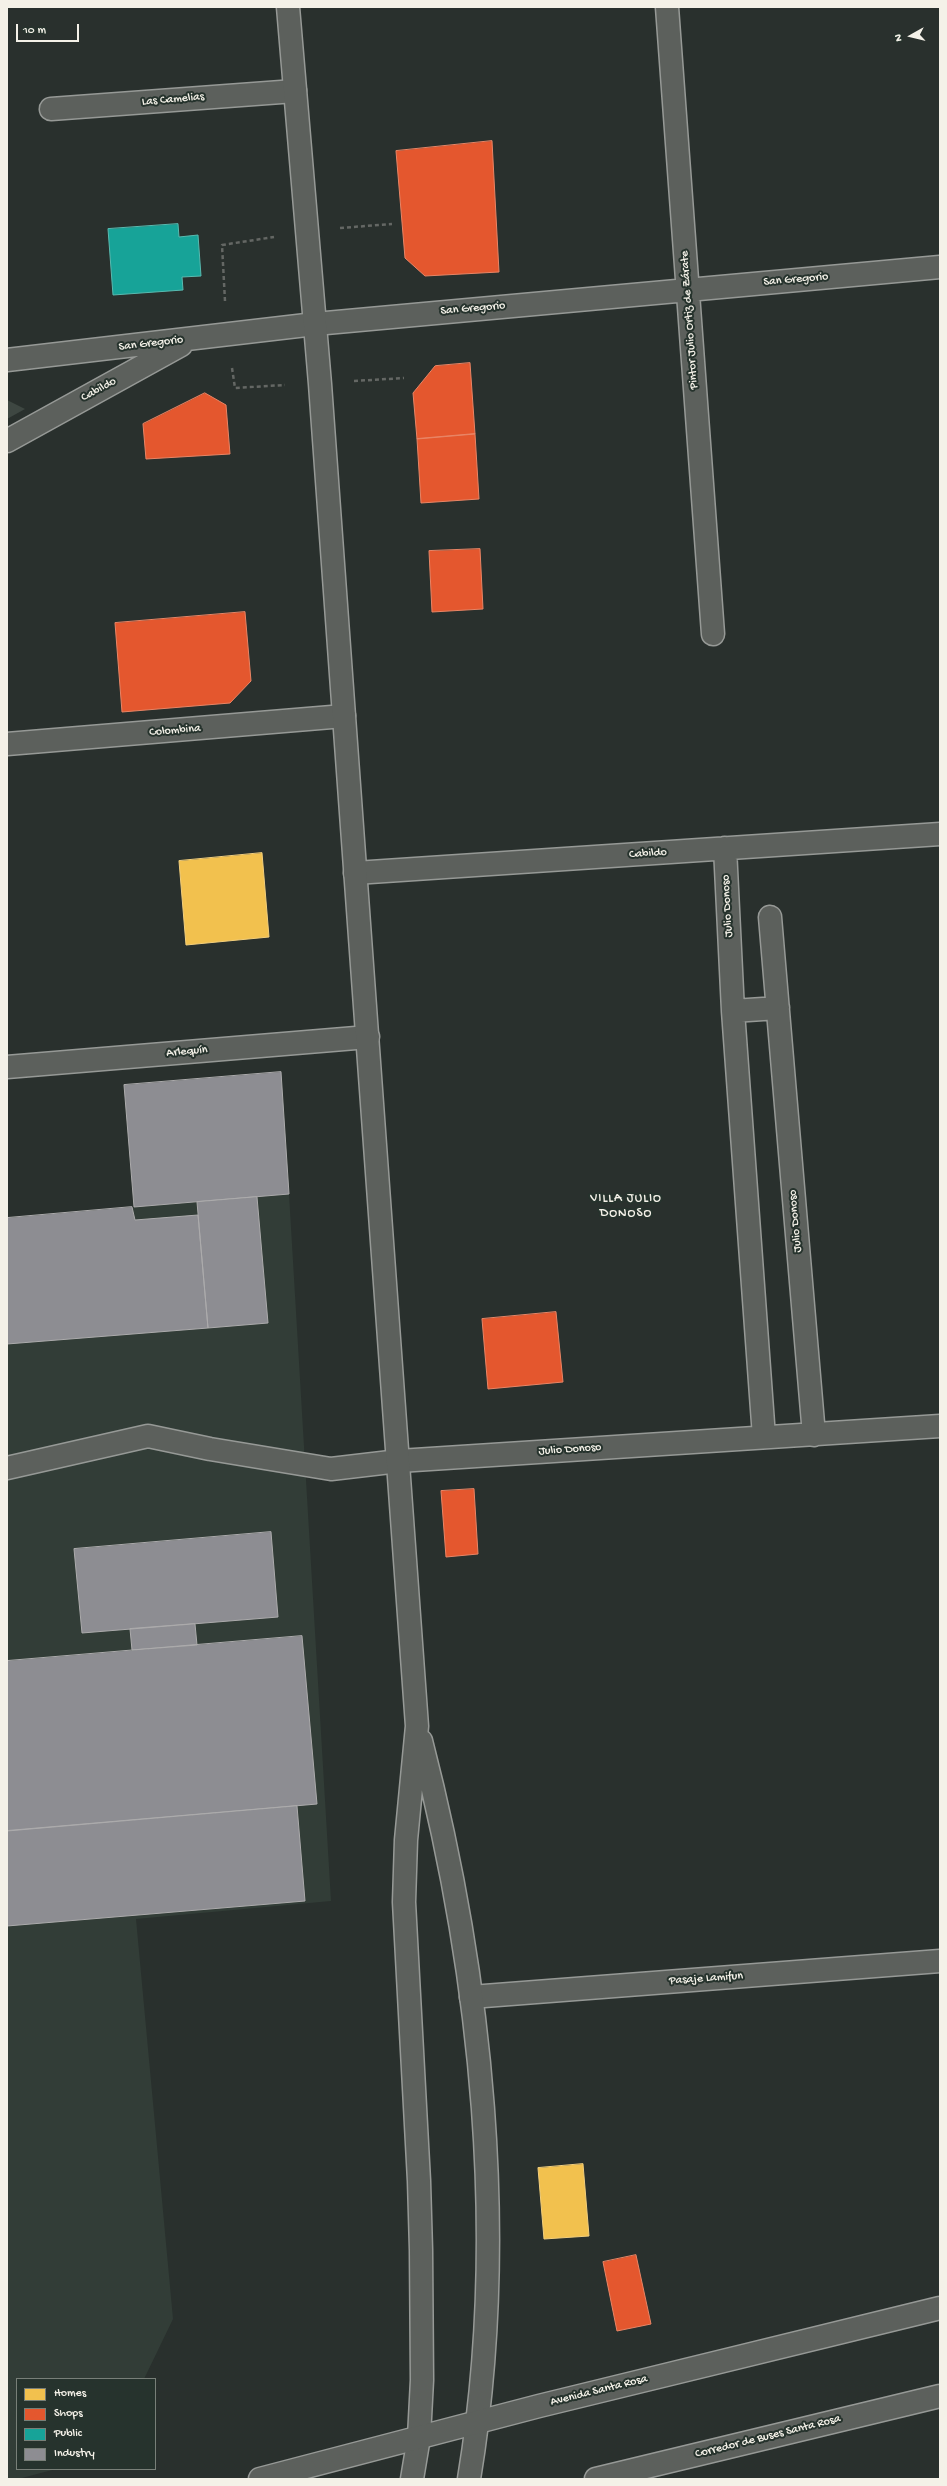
<!DOCTYPE html>
<meta charset="utf-8">
<style>
body{margin:0}
#map{position:relative;width:947px;height:2486px;overflow:hidden;background:#29302d;font-family:"Gochi Hand",sans-serif}
canvas{display:block}
.frame{position:absolute;inset:0;border:8px solid #f4f1e8;pointer-events:none}
.legend{position:absolute;left:16px;top:2378px;width:140px;height:92px;box-sizing:border-box;background:#26332d;border:1px solid #787f78;margin:0;padding:5px 7px;list-style:none;font-size:12px;color:#f4f1e8}
.legend li{display:flex;align-items:center;gap:8px;height:20px}
.legend b{width:20px;border:1px solid #787f78}
.north{position:absolute;left:891px;top:16px;width:40px;height:40px;-webkit-text-stroke:3px #26332d;paint-order:stroke;rotate:262deg;font-size:11px;font-weight:700;line-height:16px;text-align:center;color:#f4f1e8}
.north::after{content:'';display:block;margin:auto;width:14px;height:18px;background:#f4f1e8;clip-path:polygon(50% 0,100% 100%,50% 72%,0 100%)}
.scale{position:absolute;left:16px;top:24px;width:63px;height:18px;box-sizing:border-box;border:2px solid #f4f1e8;border-top:0;padding-left:5px;font-size:12px;line-height:14px;white-space:nowrap;color:#f4f1e8;-webkit-text-stroke:3px #26332d;paint-order:stroke}
</style>
<div id="map">
<canvas width="947" height="2486"></canvas>
<div class="frame"></div>
<ul class="legend">
<li><b style="height:11px;background:#f2c14e"></b>Homes</li>
<li><b style="height:11px;background:#e4572e"></b>Shops</li>
<li><b style="height:11px;background:#17a398"></b>Public</li>
<li><b style="height:11px;background:#8d8d92"></b>Industry</li>
</ul>
<div class="north">N</div>
<div class="scale">10 m</div>
</div>
<script>
const g = document.querySelector('canvas').getContext('2d');
g.lineJoin = 'round';
function paint(path, color) { g.fillStyle = color; g.fill(path, 'evenodd'); }
function strokePath(path, color, width, dash) { g.strokeStyle = color; g.lineWidth = width; g.lineCap = dash ? 'butt' : 'round'; g.setLineDash(dash || []); g.stroke(path); }
function write(font, color, halo, rows, align = 'center') {
  g.font = font + ' "Gochi Hand",sans-serif'; g.lineWidth = 4; g.setLineDash([]); g.textBaseline = 'middle'; g.strokeStyle = halo; g.fillStyle = color; for (const [text, x, y, turn = 0] of rows) {
    g.save(); g.translate(x, y); g.rotate((+turn || 0) * Math.PI / 180); g.textAlign = isNaN(turn) ? turn : align; if (halo) g.strokeText(text, 0, 0); g.fillText(text, 0, 0); g.restore();
  }
}
paint(new Path2D(`
 M289,1194L331,1901L136,1919L173,2319L144,2379H17V2469H56L18,2479H7V1218Z`), '#323d37');
paint(new Path2D(`
 M7,400L25,409L7,419Z`), '#3e4742');
const homes = new Path2D(`
 M262,853L269,937L186,945L179,861Z
 M583,2164L589,2236L544,2239L538,2168Z`);
paint(homes, '#f2c14e');
strokePath(homes, '#f3cf7c', 1);
const shops = new Path2D(`
 M492,141L499,272L425,276L405,258L396,151Z
 M470,363L475,434L417,439L413,393L435,366Z
 M205,393L226,405L230,454L146,459L143,424Z
 M475,434L479,499L421,503L417,439Z
 M480,549L483,609L432,612L429,551Z
 M245,612L251,681L230,703L122,712L115,623Z
 M556,1312L563,1382L488,1389L482,1319Z
 M474,1489L478,1554L446,1557L441,1491Z
 M636,2255L651,2324L617,2331L603,2262Z`);
paint(shops, '#e4572e');
strokePath(shops, '#e98566', 1);
const public = new Path2D(`
 M178,224L179,237L198,235L201,276L182,277L183,290L113,295L108,229Z`);
paint(public, '#17a398');
strokePath(public, '#59bab0', 1);
const industry = new Path2D(`
 M281,1072L289,1194L134,1207L124,1085Z
 M257,1197L268,1323L208,1328L197,1202Z
 M132,1207L135,1220L198,1215L208,1328L7,1344V1218Z
 M271,1532L278,1617L82,1633L74,1549Z
 M195,1624L197,1645L132,1650L130,1629Z
 M302,1636L317,1804L7,1831V1661Z
 M297,1806L305,1901L7,1926V1831Z`);
paint(industry, '#8d8d92');
strokePath(industry, '#acabac', 1);
const service = new Path2D(`
 M7,1468L148,1436L210,1449L331,1469L399,1461
 M596,2479L940,2396`);
const minor = new Path2D(`
 M667,7L713,634
 M51,109L295,91
 M7,360L315,324L940,267
 M7,441L181,345
 M7,744L344,716
 M725,848L733,1011L764,1437
 M355,873L940,834
 M770,917L814,1435
 M733,1011L778,1008
 M7,1067L368,1037
 M399,1461L940,1426
 M471,1997L940,1961`);
const secondary = new Path2D(`
 M288,7L320,384L417,1726L406,1840L404,1902L419,2181L421,2250L422,2380L419,2437L412,2479
 M421,1741C482,1977 509,2237 469,2479`);
const primary = new Path2D(`
 M260,2479L539,2406L940,2308`);
strokePath(service, '#969996', 25);
strokePath(minor, '#969996', 25);
strokePath(secondary, '#969996', 25);
strokePath(primary, '#969996', 25);
strokePath(new Path2D(`
 M340,228L392,224
 M225,301L222,245L274,237
 M232,368L235,388L285,385
 M354,381L404,378`), '#646764', 2.5, [4, 3]);
strokePath(service, '#5c605c', 22);
strokePath(minor, '#5c605c', 22);
strokePath(secondary, '#5c605c', 22);
strokePath(primary, '#5c605c', 22);
write('12px', '#f4f1e8', '#26332d', [
 ["Las Camelias",173,100,-5],
 ["San Gregorio",796,280,-5],
 ["San Gregorio",473,309,-5],
 ["Pintor Julio Ortiz de Zárate",690,320,-94],
 ["San Gregorio",151,344,-7],
 ["Cabildo",99,390,-29],
 ["Colombina",175,731,-5],
 ["Cabildo",648,854,-4],
 ["Julio Donoso",728,906,-93],
 ["Arlequín",187,1052,-5],
 ["Julio Donoso",796,1221,-95],
 ["Julio Donoso",570,1450,-4],
 ["Pasaje Lamifun",706,1979,-4],
 ["Avenida Santa Rosa",599,2391,-14],
 ["Corredor de Buses Santa Rosa",768,2437,-14]
]);
g.letterSpacing = '1px';
write('13px', '#f4f1e8', '#26332d', [
 ["VILLA JULIO",626,1199],
 ["DONOSO",626,1214]
]);
g.letterSpacing = '0px';
</script>
